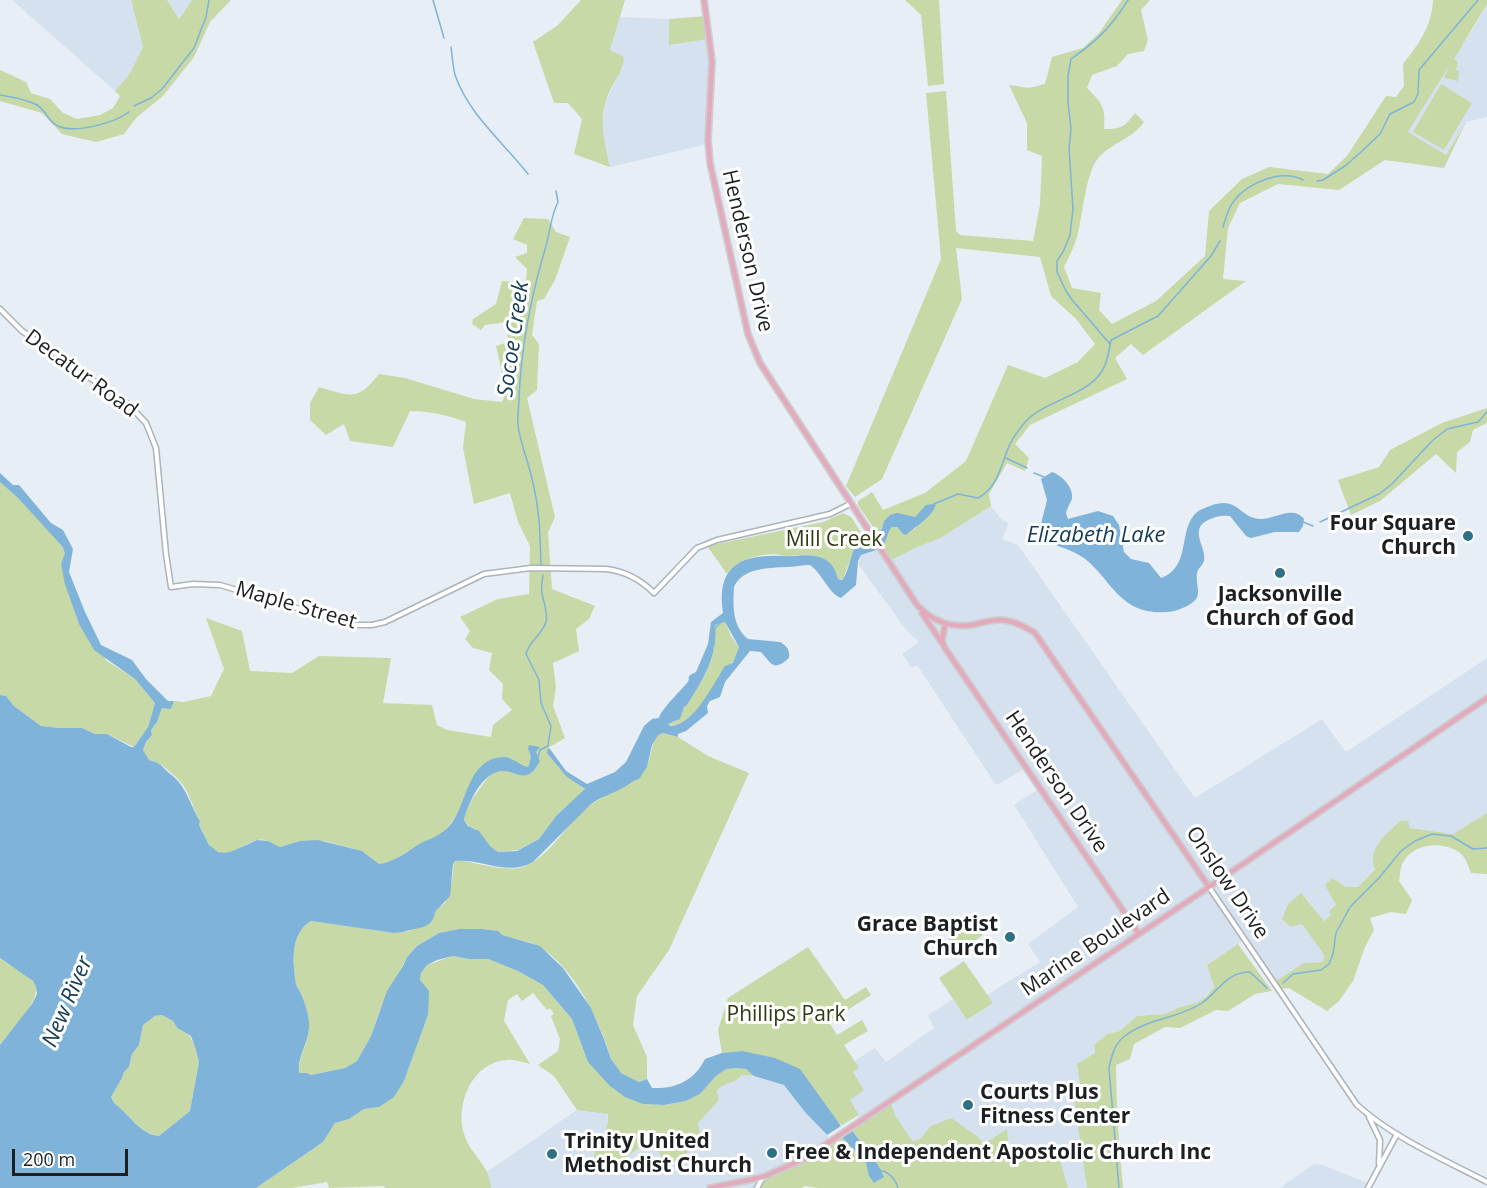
<!DOCTYPE html>
<style>
body{margin:0}
#map{position:relative;width:1487px;height:1188px;overflow:hidden;background:#e8eef6;font-family:"Open Sans",sans-serif}
canvas{display:block}
.scale{position:absolute;left:12px;top:1149px;width:116px;height:27px;box-sizing:border-box;border:3px solid #1d2022;border-top:0;padding-left:8px;font-size:18px;line-height:21px;white-space:nowrap;color:#1d2022;-webkit-text-stroke:4px #fff;paint-order:stroke}
</style>
<div id="map">
<canvas width="1487" height="1188"></canvas>
<div class="scale">200 m</div>
</div>
<script>
const g = document.querySelector('canvas').getContext('2d');
g.lineJoin = 'round';
function paint(path, color) { g.fillStyle = color; g.fill(path, 'evenodd'); }
function strokePath(path, color, width, dash) { g.strokeStyle = color; g.lineWidth = width; g.lineCap = dash ? 'butt' : 'round'; g.setLineDash(dash || []); g.stroke(path); }
function write(font, color, halo, rows, align = 'center') {
  g.font = font + ' "Open Sans",sans-serif'; g.lineWidth = 6; g.setLineDash([]); g.textBaseline = 'middle'; g.strokeStyle = halo; g.fillStyle = color; for (const [text, x, y, turn = 0] of rows) {
    g.save(); g.translate(x, y); g.rotate((+turn || 0) * Math.PI / 180); g.textAlign = isNaN(turn) ? turn : align; if (halo) g.strokeText(text, 0, 0); g.fillText(text, 0, 0); g.restore();
  }
}
paint(new Path2D(`
 M12,0H131L143,47L129,75L115,91Z
 M167,0H192L179,19Z
 M1487,4V117L1466,122L1446,155L1408,133L1440,78L1474,27Z
 M620,17L669,19V45L709,39L712,61L708,144L610,167L602,130L606,100L623,66L610,50Z
 M991,506L1003,521L1009,522L1002,539L1018,545L1195,798L1322,719L1346,752L1487,658V813L1453,834L1410,828L1358,887H1346L1332,878L1336,905L1329,911L1331,915L1324,921L1301,893L1302,924L1324,955L1323,962L1304,963L1274,982L1244,940L1207,965L1214,987L1205,997L1196,1003L1180,1007L1165,1014L1137,1016L1120,1031L1107,1034L1094,1045L1095,1053L1080,1084L1087,1188H937L913,1143L896,1117L890,1102L860,1121L850,1100L864,1090L853,1071L859,1068L854,1061L875,1048L886,1062L934,1028L928,1015L953,999L968,1020L992,1003L987,995L1040,962L1028,944L1078,907L1014,805L1040,788L1026,768L996,785L917,665L912,668L902,654L919,642L907,631L858,564L861,555L881,547L889,562L917,547L939,539Z
 M742,1075L754,1076L784,1084L805,1112L832,1141L757,1188H491L487,1172L578,1109L608,1113L607,1127L599,1138L594,1157L598,1166L604,1173L643,1145L687,1152L697,1144L698,1123L719,1100L717,1091L722,1085L739,1079Z
 M1314,1164L1323,1165L1370,1184L1368,1188H1280Z`), '#d6e1ef');
paint(new Path2D(`
 M131,0H167L179,19L192,0H231L210,22L194,57L163,96L137,117L124,134L96,142L62,134L42,113L0,101V70L26,82L31,93L50,99L63,113L77,119L100,115L113,108L120,96L115,91L129,75L143,47Z
 M581,0H625L610,50L624,57C623,74 610,85 606,101C599,123 605,145 610,167L574,154L582,119L568,103H554L533,42L558,25Z
 M905,0H939L944,84L928,86L921,15Z
 M1122,0H1150L1141,10L1148,40L1144,51L1128,54L1117,66L1092,75L1087,88C1102,103 1106,107 1104,129C1122,129 1124,127 1135,113L1144,122C1132,139 1114,142 1100,156C1085,171 1083,216 1077,237C1074,247 1069,257 1064,267L1072,288L1101,293L1099,310L1112,324L1156,301L1205,256L1209,211L1242,179L1269,167L1328,174L1347,156L1386,96L1396,97L1404,86L1403,64C1419,44 1432,26 1433,0H1487V4L1454,59L1458,62L1456,70L1459,71L1458,81L1444,78L1449,66L1408,132L1446,155L1466,122L1444,168L1385,160L1339,190L1278,184L1240,203L1228,228L1223,279L1246,281L1143,355L1131,344L1115,358L1127,379L1030,425L1015,444L1029,458L1025,471L1007,463L989,494L991,506L939,539L917,547L888,562L881,547C888,540 885,531 894,526C899,528 901,534 906,535L917,527L884,521L882,529L878,534L858,505V501L872,492L883,510L925,493L966,461L1008,365L1045,378L1078,362L1095,344L1076,319L1051,296L1040,257L956,248L962,299L882,479L855,497L846,486L941,259L926,93L946,91L956,231L960,235L1033,241L1040,205L1042,156L1027,150V123L1009,85L1029,88L1045,84L1052,57L1083,48L1099,33Z
 M706,16L709,39L669,45V19Z
 M1441,84L1472,103L1444,150L1413,132Z
 M524,218L548,219L556,232L570,237L555,280L544,299L537,301L532,335L539,344L537,390L527,398L555,517L548,532L552,589L595,606L589,619L576,629L579,651L553,663L556,687L553,706L565,738L548,748L558,767L585,790L556,816L539,839L518,850L498,852L490,846L476,829L470,827L464,820C466,811 470,801 476,794C492,772 493,764 523,775L533,772L530,752L531,760L528,767L500,757L442,835L418,845L392,861L379,864L362,851L325,841H300L280,847C272,844 266,838 258,840C243,842 229,862 213,849C206,843 204,832 199,825L200,821C194,811 189,793 183,785C175,775 162,763 149,760L143,750L146,742L152,735L151,730L157,722L162,707L171,709L174,701L184,702L211,696L224,669L206,618L242,631L250,671L292,673L319,656L391,658L383,703L432,705L437,725L447,730L491,737L493,725L512,710L502,699L503,684L489,670L492,653L473,648L465,639L470,631L460,617L498,599L529,594L530,546L518,522L510,493L474,504L463,448L466,422C447,415 430,411 410,411L393,447L350,441L344,424L326,435L310,420V403L319,387C351,396 357,402 379,374L405,378L474,399L502,402L506,391L496,346L508,342L507,322L485,325L481,330L472,324L473,319L496,304L502,281L526,282L527,269L515,257L527,253V245L513,239Z
 M1487,408V423L1473,430L1470,442L1457,452L1456,473L1436,454L1380,501L1351,515L1338,480L1379,467L1390,450L1442,423Z
 M0,482L18,498L62,545L65,553L61,565L79,624L107,661L135,679L155,703L148,727L134,747L107,734H95L82,728H60L41,726L14,706L6,696L0,695Z
 M843,513L851,517L868,543L856,545L843,579H838C836,571 832,564 825,560C814,553 800,555 788,556C783,556 778,554 773,554C757,555 736,560 727,574L707,546L823,522Z
 M725,622L731,636L739,647C737,653 735,660 731,665C728,668 723,670 720,674C717,678 716,683 714,687C706,699 683,732 668,724L678,720L684,707L687,705C697,688 708,672 713,653C715,645 713,634 715,625Z
 M663,733L678,737L708,756L749,773L669,950L637,996L633,1025L647,1057V1079L639,1082C632,1079 624,1076 619,1071C609,1060 608,1046 602,1033C589,1002 570,966 541,948C530,941 514,939 501,935L497,931L482,929H459L439,933L417,946L407,957L381,1007L371,1036L357,1061L345,1068L311,1075L307,1073H299C298,1057 308,1044 309,1028C310,1017 305,1002 300,992C299,989 297,988 296,984C293,962 289,936 311,921L394,933L409,931L445,903L452,881L454,862L459,860C478,863 504,872 523,867C547,859 566,826 584,810C603,793 630,790 645,769C651,761 651,747 655,738L658,734Z
 M1487,813V874L1471,873C1468,866 1466,857 1459,852C1442,841 1414,843 1403,862C1400,867 1400,876 1399,881L1412,900L1406,914L1391,912L1370,918L1374,930L1365,947L1353,981L1339,1001L1327,1011L1289,988L1278,989L1274,982L1304,963L1323,962L1324,955L1302,924L1291,927L1282,919L1288,904L1301,893L1324,921L1331,915L1329,911L1336,905L1325,885L1332,878L1346,887H1358L1375,869C1367,848 1386,835 1400,821H1408L1410,828L1453,834Z
 M974,921L983,935L957,952L948,938Z
 M1238,944L1272,991L1255,994L1228,1011L1216,1010L1180,1028L1165,1027L1134,1044L1130,1059L1116,1065L1117,1114L1123,1188H1087L1073,1091L1080,1084L1077,1064L1095,1053L1094,1045L1107,1034L1120,1031L1137,1016L1165,1014L1180,1007L1196,1003L1206,997L1214,987L1207,965Z
 M808,947L845,1000L866,987L871,995L829,1022L837,1035L862,1020L868,1031L844,1045L859,1068L853,1072L864,1090L850,1100L859,1115L842,1125L742,1051L722,1053L718,1030L728,998Z
 M453,956L469,959H488L518,971L543,985L572,1019L588,1062L643,1104L664,1105L686,1101L700,1094L716,1076L726,1069L737,1068L746,1069L754,1076L742,1075C736,1084 724,1081 717,1091L719,1100L698,1123L701,1140L687,1152L686,1161L664,1163L656,1147L643,1145L604,1173C585,1154 598,1147 606,1129C608,1124 608,1118 608,1114L577,1110L554,1076L538,1065L558,1051L560,1039L551,1016L554,1014L550,1008L547,1010L533,993L522,1001L517,994L508,1000L504,1021L530,1064C523,1062 514,1059 507,1060C472,1062 455,1104 464,1134C468,1148 479,1158 486,1170C489,1175 490,1182 491,1188H385L384,1186L329,1188L327,1182L292,1188H256L323,1142L335,1123L349,1119L364,1109L379,1107L404,1081L428,1015L420,980L421,973L427,965Z
 M0,958C10,967 26,972 34,983C45,997 9,1033 0,1045Z
 M964,961L993,1003L967,1020L939,978Z
 M162,1015L173,1021L177,1028L190,1036L195,1047L199,1062L190,1111L159,1136C141,1134 128,1113 114,1103L111,1097L122,1078L124,1072L129,1067L132,1054L139,1045L143,1025L155,1016Z
 M890,1101L896,1117L913,1142L921,1138L931,1126L951,1118L977,1136L984,1144L1007,1129L1010,1162L1058,1154L1068,1188H818L805,1186L802,1188H757L763,1177L791,1166L840,1135L866,1163L874,1183L883,1177L877,1163L850,1128Z`), '#c6d9a6');
paint(new Path2D(`
 M1052,472C1062,475 1074,488 1072,499C1070,504 1067,508 1066,513L1068,519L1098,511L1113,516L1119,525L1124,552L1131,559L1149,563L1161,578C1192,567 1177,530 1197,512C1201,509 1205,508 1210,506C1239,495 1239,519 1261,519C1276,519 1292,505 1304,519L1303,526L1299,532H1275L1251,538L1246,536L1230,516C1222,515 1216,516 1208,520C1188,530 1207,547 1204,561C1203,565 1198,568 1197,573C1195,590 1206,597 1185,607C1175,612 1165,613 1154,612C1118,609 1109,577 1084,558C1071,549 1056,547 1043,538L1040,528L1047,500L1041,479Z
 M0,473L13,485H19L51,523L63,530L73,549L69,572L85,612L101,645L132,660L146,679L168,701H174L171,709L162,708L157,722L151,730L152,735L146,742L143,750L149,760C161,763 161,766 169,773C187,786 189,803 200,821L199,825L209,845L218,852L225,853L233,851L257,840L268,841L280,847L300,841L318,840L362,851L379,864C393,862 404,854 416,846C429,838 441,837 451,824C468,802 467,760 502,757C511,756 519,765 528,767C531,760 532,755 528,749L529,745L540,747L536,752L540,761C537,766 533,774 527,775C520,777 511,771 504,771C483,770 468,803 464,820L468,826L479,831L490,846L498,852L517,851L539,839L556,816L585,789L566,776L547,753L548,748L550,749L566,771L587,784L615,772L626,762L644,726L652,719L659,718C660,711 681,690 687,683C692,677 685,679 692,674C693,673 695,673 696,672L708,644L711,622L723,613C716,565 741,554 784,556C798,557 812,552 826,560C833,564 836,571 838,579L842,580C849,572 850,556 856,545L871,541L882,529L884,521L890,515L897,513L915,517L926,505L933,504L936,505C931,518 916,526 906,535L903,534L897,527H892C887,533 888,536 885,542C881,550 869,552 861,555L858,561L856,585L841,598C829,594 822,573 810,565C802,565 794,567 786,567C768,568 742,568 734,587C733,606 732,626 748,639L780,642C787,646 790,650 789,658C773,672 772,664 761,652L750,651L725,682L720,697L710,701L707,706L708,713L686,731L678,734V737L663,733L658,735L652,745L647,767L639,779C634,780 631,783 626,786C615,793 602,796 591,804L533,862C508,877 481,858 455,861L453,864L450,896L435,912C434,924 424,928 414,929C408,930 402,933 394,933L311,921C289,935 293,963 296,984C297,988 299,989 300,992C305,1002 310,1017 309,1028C308,1044 297,1057 299,1073H307L311,1075L345,1068L357,1061L371,1036L387,991L403,966L407,957L417,946L439,933L459,929H482L498,931L502,935L540,946L563,968L591,1008L604,1039L611,1059L621,1073L639,1082L647,1079L652,1088C676,1089 694,1081 705,1059L722,1053L742,1051L775,1058L800,1069L841,1126L827,1135L805,1112L784,1085L754,1076L746,1069L737,1068L726,1069L716,1076L700,1094L686,1101L664,1105L643,1104L625,1097L610,1086L588,1062L572,1019L543,985L518,971L488,959H469L453,956L437,960L427,965L421,973L420,980L429,991L428,1015L404,1081L394,1097L379,1107L364,1109L349,1119L335,1123L323,1142L256,1188H0V1045L32,1004L37,994L36,987L33,981L0,958V695L6,696L14,706L41,726L60,728H82L95,734H107L131,747H134L148,727L155,703L135,679L94,650L79,624L65,584L61,564L65,553L62,546L18,498L0,482ZM725,622L739,647L733,663L725,666C713,684 695,724 671,726L668,724L680,719L684,707L687,705C697,689 708,672 713,653C715,645 713,634 715,625ZM162,1015L173,1021L177,1028L191,1036L195,1047L199,1062L190,1111L159,1136C141,1135 128,1113 114,1103L111,1097L122,1078L124,1072L129,1067L132,1054L139,1045L143,1025L155,1016Z
 M850,1128L877,1163L884,1177L874,1183L869,1176L866,1163L840,1135Z`), '#7fb3d9');
strokePath(new Path2D(`
 M433,0L444,38
 M451,47C452,56 453,66 455,75C469,115 503,142 528,174
 M0,95C11,97 26,99 37,105C45,110 48,120 56,125C73,135 114,123 129,112
 M134,106L151,98L162,89L194,48L206,17L209,0
 M1317,181L1323,180L1345,166L1361,152L1380,134L1390,114L1414,102L1418,94L1419,70L1478,0
 M1223,227C1226,218 1228,208 1234,201C1248,182 1282,169 1303,180
 M1110,344L1073,301L1066,291L1057,272V261L1064,250L1070,235L1073,209L1069,148L1071,129L1068,102V76L1071,59C1097,41 1111,27 1128,0
 M1006,458L1027,468
 M1034,473L1044,477
 M934,504L958,494L978,498C999,487 1001,463 1010,444C1014,436 1020,428 1026,421C1046,400 1087,396 1102,371C1108,362 1109,350 1111,340L1158,316L1211,256L1220,241
 M1303,522L1313,526
 M1320,522L1379,494L1392,484L1432,441L1447,429L1478,422L1487,412
 M541,565C540,535 540,512 533,483C529,463 521,446 518,426C517,417 519,408 519,399C521,347 531,296 546,246C550,232 551,215 558,202L556,191
 M714,645L715,628L721,622
 M538,757L540,750L548,746L551,726L541,703L539,680L526,654C529,641 542,635 546,622C548,613 544,603 542,594C541,588 542,581 543,575
 M1283,983L1293,974L1321,970L1329,964L1333,954L1336,933L1350,907L1379,878L1401,851L1415,841L1432,834L1451,836L1473,849L1487,848
 M879,1170C889,1172 895,1178 898,1188
 M1119,1188L1109,1068C1112,1055 1114,1044 1125,1036C1148,1018 1178,1019 1202,1003C1219,991 1226,972 1250,972L1267,988`), '#7fb3d9', 1.5);
const minor = new Path2D(`
 M0,309L22,331L128,404L146,423L156,448L166,554L171,587L193,584L220,585L354,625H372L385,622L484,574L531,568L606,569C624,571 641,580 654,593L697,548L717,540L830,514L850,504
 M1209,887L1357,1105C1394,1138 1443,1159 1487,1182
 M1369,1117L1380,1140L1379,1164
 M757,1188L763,1177
 M1368,1188L1397,1134`);
const major = new Path2D(`
 M704,0L712,61L708,140L710,163L748,334L760,363L917,605C932,621 950,628 972,625C981,623 990,620 1000,620C1013,620 1024,626 1035,633L1209,887
 M922,613L942,643
 M945,624L942,641L945,648L1139,934
 M710,1188L763,1177L804,1159L1209,887L1487,698`);
strokePath(minor, '#adb3bb', 7);
strokePath(major, '#cdcece', 8);
strokePath(minor, '#fff', 4);
strokePath(major, '#e3aabd', 4.5);
for (const [x, y, r, color] of [
 [1468,536,6,"#2f7184"],
 [1280,573,6,"#2f7184"],
 [1010,937,6,"#2f7184"],
 [968,1105,6,"#2f7184"],
 [772,1153,6,"#2f7184"],
 [552,1154,6,"#2f7184"]
]) { const dot = new Path2D(); dot.arc(x, y, r, 0, 2 * Math.PI); g.fillStyle = color; g.fill(dot); strokePath(dot, '#fff', 2); }
write('21px', '#1d2022', '#fff', [
 ["Henderson Drive",747,251,77],
 ["Decatur Road",81,374,36],
 ["Maple Street",296,606,16],
 ["Henderson Drive",1056,782,56],
 ["Onslow Drive",1227,883,56],
 ["Marine Boulevard",1096,943,-34]
]);
write('bold 21px', '#1d2022', '#fff', [
 ["Four Square",1456,524,"right"],
 ["Church",1456,548,"right"],
 ["Jacksonville",1280,595,"center"],
 ["Church of God",1280,619,"center"],
 ["Grace Baptist",998,925,"right"],
 ["Church",998,949,"right"],
 ["Courts Plus",980,1093],
 ["Fitness Center",980,1117],
 ["Trinity United",564,1142],
 ["Methodist Church",564,1166],
 ["Free & Independent Apostolic Church Inc",784,1153]
], 'left');
write('21px', '#2e3a11', '#fff', [
 ["Mill Creek",834,540],
 ["Phillips Park",786,1015]
]);
write('italic 22px', '#123b56', '#fff', [
 ["Socoe Creek",514,339,-82],
 ["Elizabeth Lake",1096,536],
 ["New River",68,1002,-67]
]);
</script>
